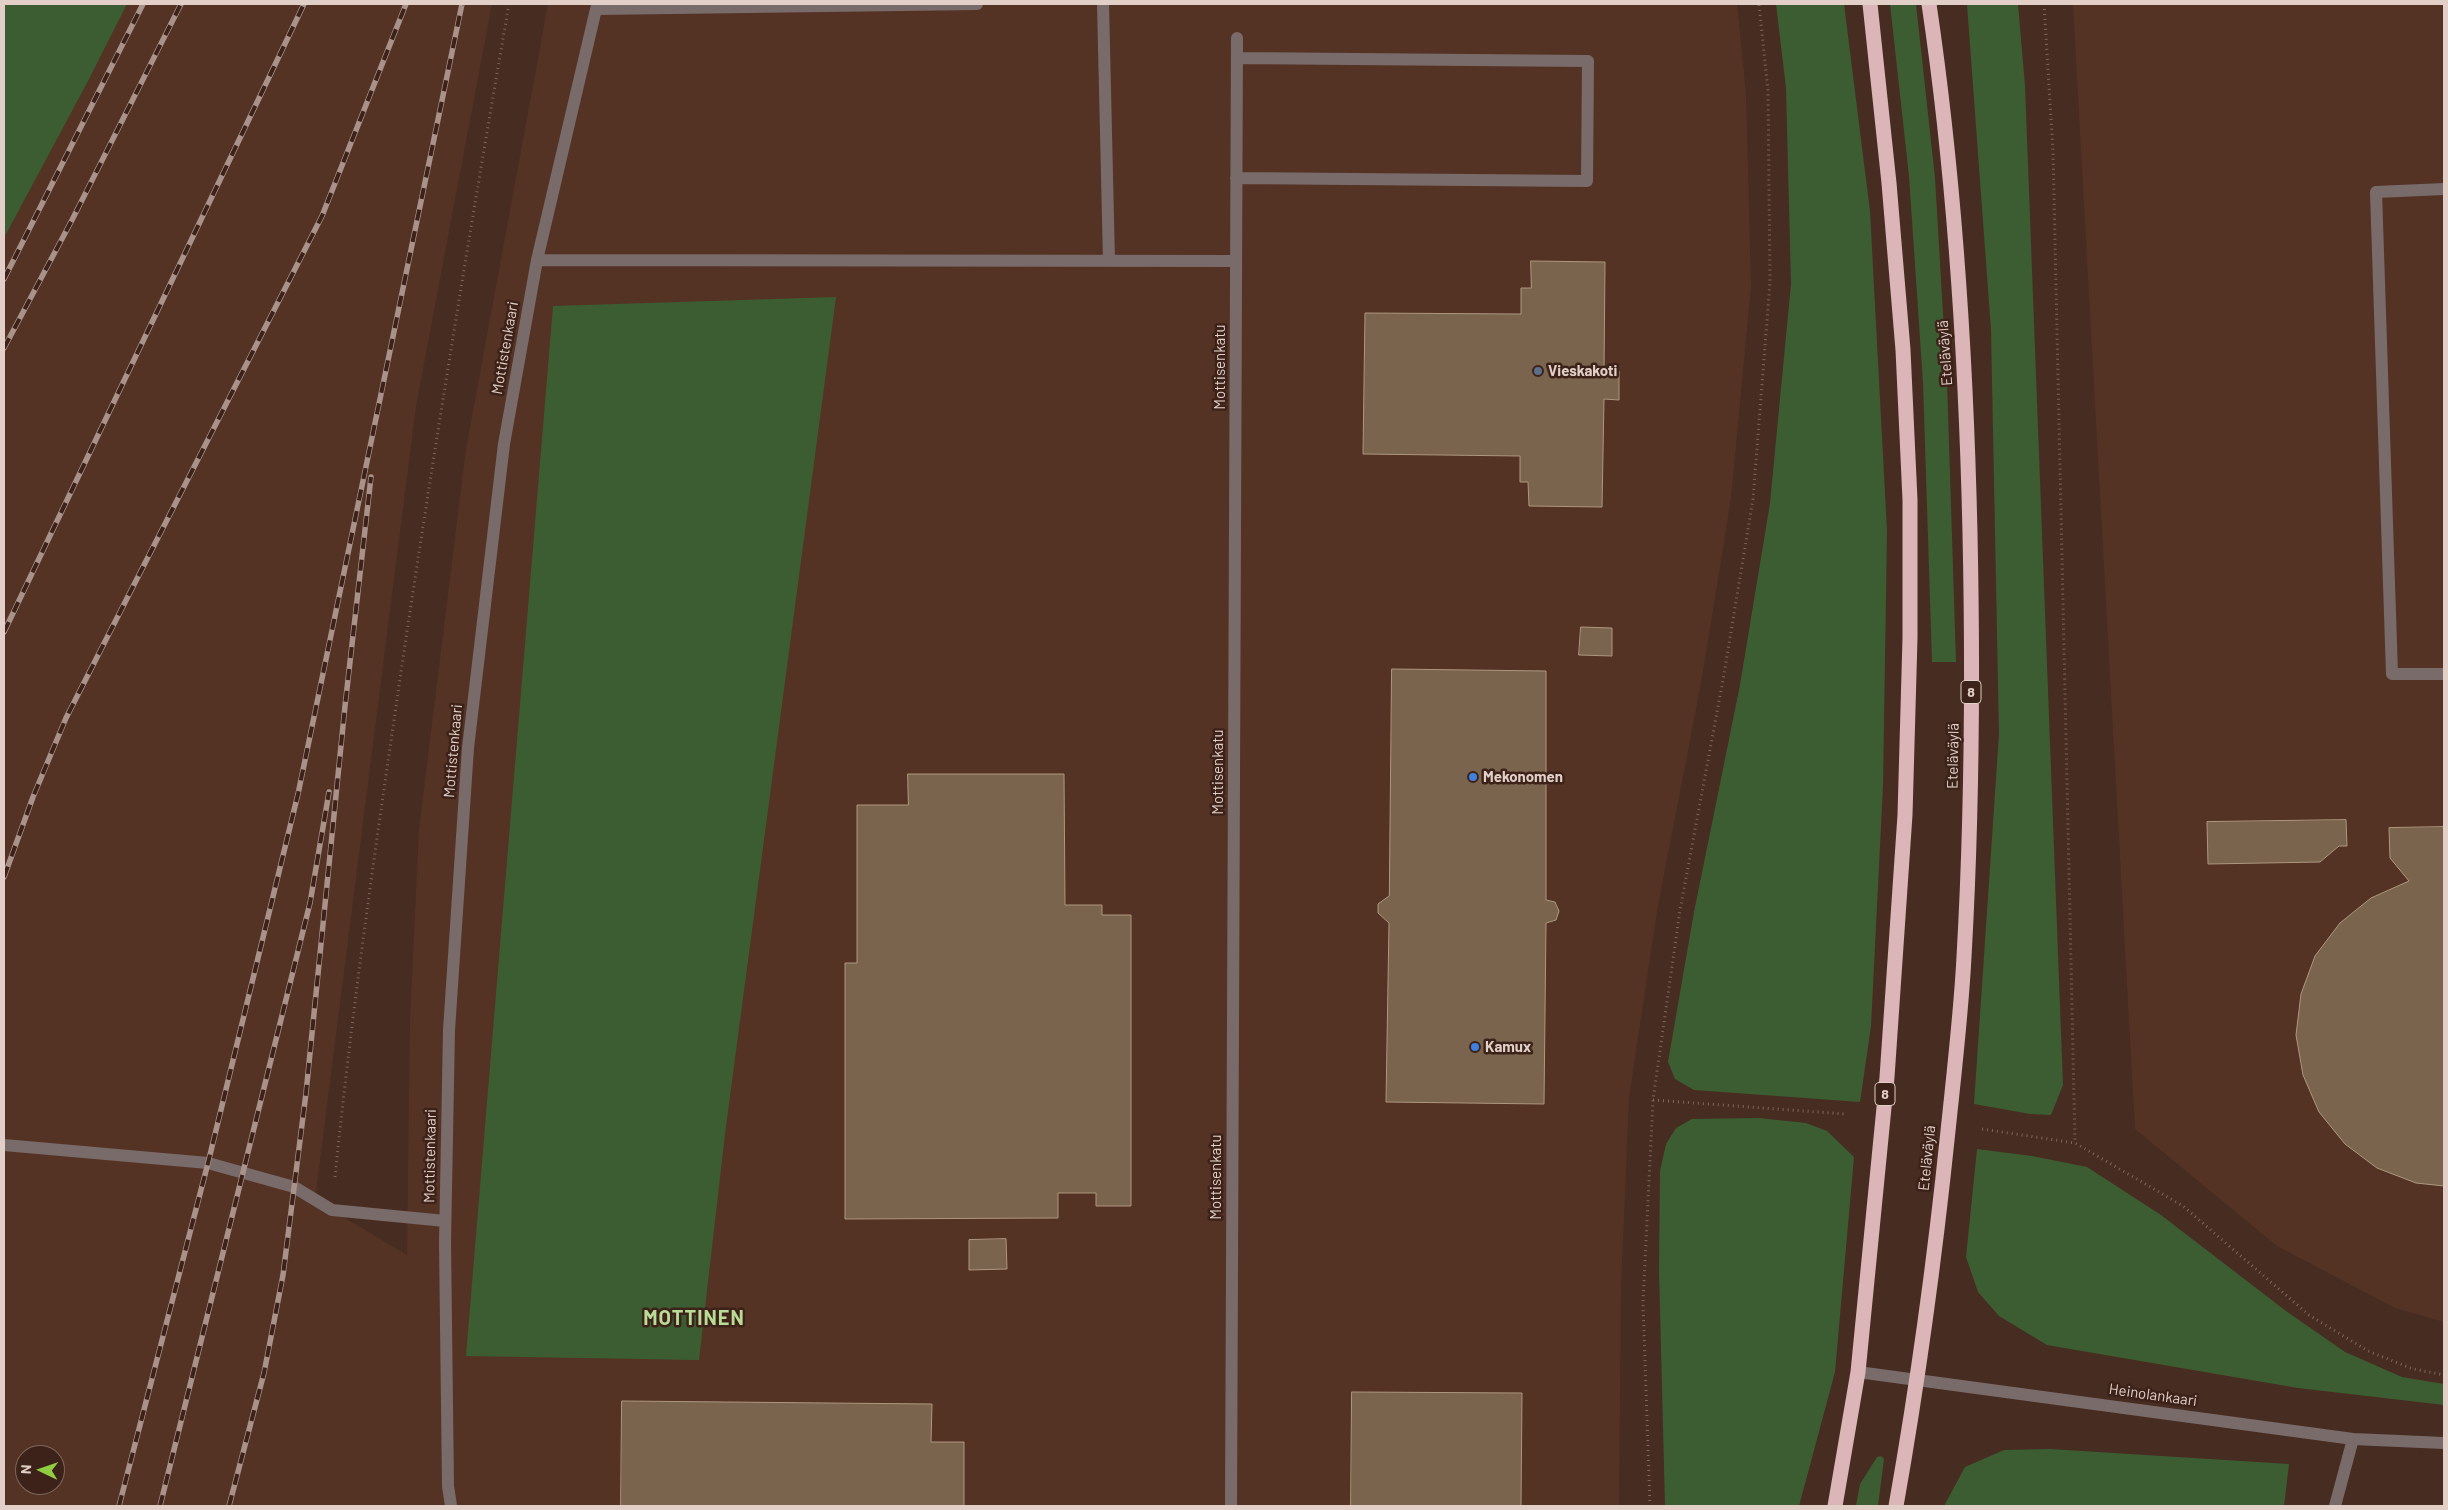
<!DOCTYPE html>
<meta charset="utf-8">
<style>
body{margin:0}
#map{position:relative;width:2448px;height:1510px;overflow:hidden;background:#472c21;font-family:Barlow,sans-serif}
canvas{display:block}
.frame{position:absolute;inset:0;border:5px solid #e1cfc8;pointer-events:none}
.north{position:absolute;left:15px;top:1445px;width:50px;height:50px;box-sizing:border-box;background:#3c2218;border:1px solid #7e675e;border-radius:50%;rotate:273deg;font-size:14px;font-weight:700;line-height:20px;text-align:center;color:#e1cfc8}
.north::after{content:'';display:block;margin:auto;width:18px;height:22px;background:#91cd40;clip-path:polygon(50% 0,100% 100%,50% 72%,0 100%)}
</style>
<div id="map">
<canvas width="2448" height="1510"></canvas>
<div class="frame"></div>
<div class="north">N</div>
</div>
<script>
const g = document.querySelector('canvas').getContext('2d');
g.lineJoin = 'round';
function paint(path, color) { g.fillStyle = color; g.fill(path, 'evenodd'); }
function strokePath(path, color, width, dash) { g.strokeStyle = color; g.lineWidth = width; g.lineCap = dash ? 'butt' : 'round'; g.setLineDash(dash || []); g.stroke(path); }
function write(font, color, halo, rows, align = 'center') {
  g.font = font + ' Barlow,sans-serif'; g.lineWidth = 5; g.setLineDash([]); g.textBaseline = 'middle'; g.strokeStyle = halo; g.fillStyle = color; for (const [text, x, y, turn = 0] of rows) {
    g.save(); g.translate(x, y); g.rotate((+turn || 0) * Math.PI / 180); g.textAlign = isNaN(turn) ? turn : align; if (halo) g.strokeText(text, 0, 0); g.fillText(text, 0, 0); g.restore();
  }
}
paint(new Path2D(`
 M127,4H492L416,406L315,1200L407,1255L410,1020L419,829L466,449L548,4H1737L1746,93L1751,286L1731,498L1702,678L1657,911L1629,1098L1621,1287L1619,1506H4V238L87,83ZM25,1455H55V1485H25Z
 M2073,4H2444V1322L2395,1308L2277,1246L2135,1129Z`), '#543325');
paint(new Path2D(`
 M4,4H127L87,83L4,238Z
 M1776,4H1844L1870,211L1887,531L1883,786L1871,1026L1860,1102L1694,1090L1675,1079L1668,1062L1694,912L1740,685L1770,503L1791,284L1786,88Z
 M1890,4H1916L1935,178L1947,381L1956,662H1932L1923,383L1909,176Z
 M1967,4H2018L2025,86L2063,1085L2051,1115L2030,1114L1974,1104L1999,734L1991,330Z
 M836,297L725,1134L699,1360L466,1356L553,306Z
 M1759,1118L1806,1123L1827,1131L1854,1157L1835,1372L1799,1506H1665L1659,1270L1660,1171L1666,1144L1676,1128L1692,1119Z
 M1977,1149L2032,1156L2087,1167L2161,1215L2286,1311L2345,1352L2402,1377L2444,1384V1405L2298,1388L2047,1345L1999,1316L1978,1292L1966,1257Z
 M2050,1449L2289,1464L2284,1506H1944L1965,1467L2004,1450Z
 M1881,1456L1884,1459L1878,1506H1856L1860,1484L1877,1457Z`), '#3c5d32');
const building = new Path2D(`
 M1531,261L1605,262L1604,371H1619V400L1604,399L1602,507L1529,506L1528,482H1520V456L1363,454L1365,313L1521,314V288H1531Z
 M1581,627L1612,628V656L1579,655Z
 M1392,669L1546,671V900L1555,902L1559,911L1556,920L1546,923L1544,1104L1386,1102L1389,923L1378,913V904L1389,896Z
 M908,774H1064L1065,905H1102V915H1131V1206H1096V1193H1058V1218L845,1219V963H857V805H908Z
 M2346,820L2347,846H2339L2320,862L2208,864L2207,822Z
 M2444,827V1186L2416,1183L2377,1168L2345,1144L2319,1112L2303,1075L2296,1035L2301,994L2315,956L2340,923L2371,898L2409,881L2390,858L2389,828Z
 M1006,1239L1007,1269L969,1270V1240Z
 M1352,1392L1522,1393L1521,1506H1351Z
 M622,1401L932,1404L931,1442H964V1506H621Z`);
paint(building, '#7a644d');
strokePath(building, '#ae977f', 1);
strokePath(new Path2D(`
 M2044,4L2053,151L2075,1143
 M1653,1100L1845,1114
 M1982,1129L2075,1143L2183,1206L2309,1315L2368,1351L2413,1369L2444,1375
 M335,1177C353,999 379,822 405,645C437,431 472,217 509,4
 M1650,1506L1643,1303L1653,1100L1680,910L1723,680L1753,499L1770,282L1768,91L1759,4`), '#7e675d', 3, [1, 4]);
strokePath(new Path2D(`
 M1103,4L1109,261
 M1236,178L1587,181L1588,61L1237,58
 M2444,189L2376,192L2392,674H2444
 M537,260L1236,261
 M4,1145L208,1163L294,1187L332,1210L445,1221
 M1858,1372L2353,1439L2444,1443
 M451,1506L448,1486L445,1242L449,1030L468,748L504,444L537,260L596,9L977,4
 M1231,1506L1237,38
 M2335,1506L2353,1439`), '#7a6b6b', 12);
strokePath(new Path2D(`
 M1835,1506L1858,1372L1887,1077L1905,815L1910,638V500L1903,350L1889,183L1870,4
 M1896,1506C1918,1382 1935,1257 1948,1131C1954,1073 1961,1015 1964,957C1972,816 1973,674 1970,533C1966,356 1955,179 1929,4`), '#dbb5b7', 15);
const rail = new Path2D(`
 M4,279L143,4
 M4,348L72,220L181,4
 M4,632L304,4
 M4,877L33,797L66,718L322,216L406,4
 M119,1506L208,1163L298,794L462,4
 M160,1506L310,903L329,792
 M229,1506L264,1373L283,1275L306,1093L345,706L371,477`);
strokePath(rail, '#a8928a', 5.5);
strokePath(rail, '#3c2218', 4, [11]);
for (const [x, y, r, color] of [
 [1538,371,5,"#5c6f8a"],
 [1473,777,5,"#3f7fe0"],
 [1475,1047,5,"#3f7fe0"]
]) { const dot = new Path2D(); dot.arc(x, y, r, 0, 2 * Math.PI); g.fillStyle = color; g.fill(dot); strokePath(dot, '#3c2218', 2); }
for (const [x, y, w] of [
 [1971,692,20],
 [1885,1094,20]
]) { const box = new Path2D(); box.roundRect(x - w / 2, y - 11.5, w, 23, 4); g.fillStyle = '#3c2218'; g.fill(box); strokePath(box, '#e1cfc8', 1); }
write('bold 14px', '#e1cfc8', null, [
 ["8",1971,692],
 ["8",1885,1094]
]);
write('15px', '#e1cfc8', '#3c2218', [
 ["Mottistenkaari",505,348,-80],
 ["Eteläväylä",1945,353,-94],
 ["Mottisenkatu",1220,367,-90],
 ["Mottistenkaari",453,751,-85],
 ["Eteläväylä",1953,756,-89],
 ["Mottisenkatu",1218,772,-90],
 ["Mottistenkaari",430,1156,-89],
 ["Eteläväylä",1927,1158,-84],
 ["Mottisenkatu",1216,1177,-90],
 ["Heinolankaari",2153,1395,8]
]);
write('bold 15px', '#e1cfc8', '#3c2218', [
 ["Vieskakoti",1548,371],
 ["Mekonomen",1483,777],
 ["Kamux",1485,1047]
], 'left');
g.letterSpacing = '1px';
write('bold 20px', '#b8db95', '#3c2218', [
 ["MOTTINEN",694,1318]
]);
g.letterSpacing = '0px';
</script>
